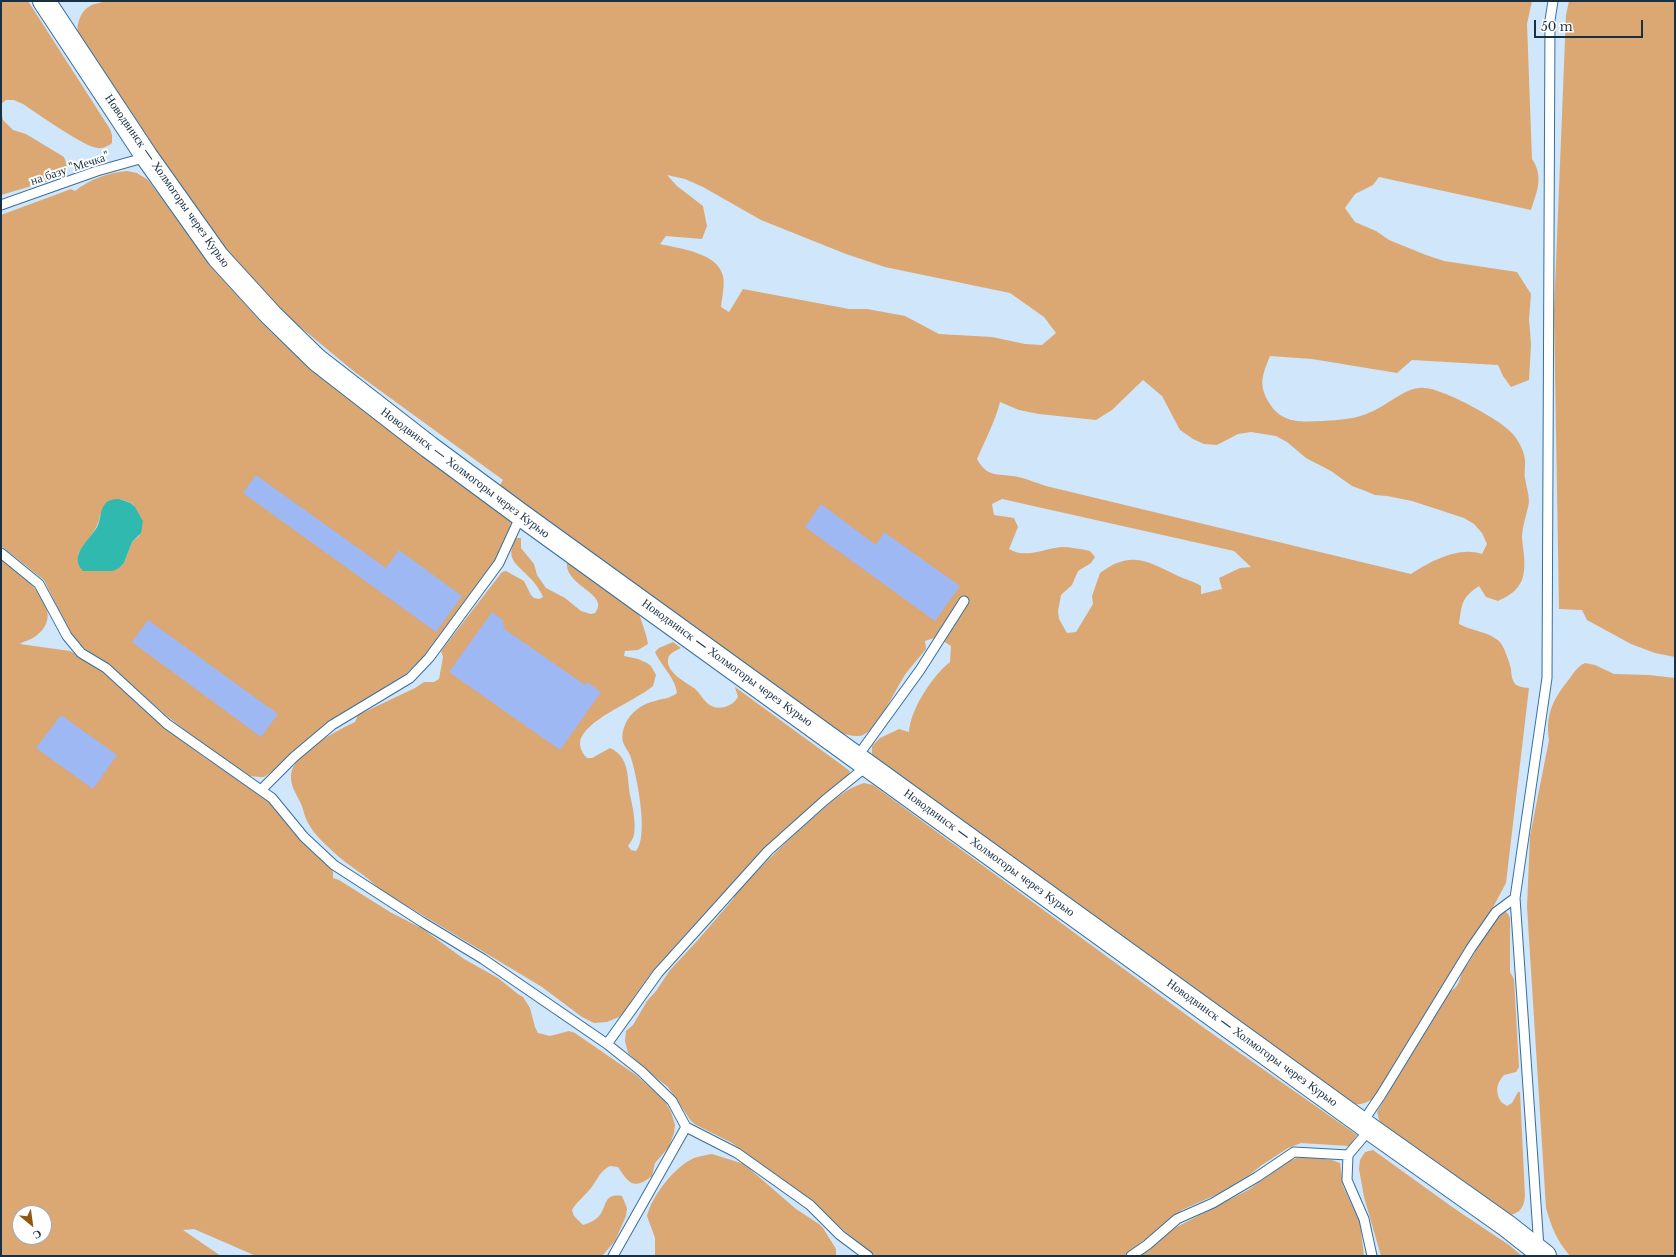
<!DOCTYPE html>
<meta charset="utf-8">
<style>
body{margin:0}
#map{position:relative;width:1676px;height:1257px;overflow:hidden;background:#cfe6fb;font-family:"Libre Baskerville",serif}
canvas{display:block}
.frame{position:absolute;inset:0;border:2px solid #183044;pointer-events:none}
.north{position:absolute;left:12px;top:1205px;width:40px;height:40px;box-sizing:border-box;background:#fff;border:1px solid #a3acb4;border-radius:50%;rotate:151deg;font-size:11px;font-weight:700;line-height:16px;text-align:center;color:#183044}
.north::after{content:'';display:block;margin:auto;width:14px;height:18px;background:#905910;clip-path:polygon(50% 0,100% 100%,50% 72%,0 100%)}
.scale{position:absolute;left:1534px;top:20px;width:109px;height:18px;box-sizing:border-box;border:2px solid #183044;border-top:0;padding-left:5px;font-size:12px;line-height:14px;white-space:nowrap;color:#183044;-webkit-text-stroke:3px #fff;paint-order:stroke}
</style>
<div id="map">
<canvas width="1676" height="1257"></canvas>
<div class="frame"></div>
<div class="north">С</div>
<div class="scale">50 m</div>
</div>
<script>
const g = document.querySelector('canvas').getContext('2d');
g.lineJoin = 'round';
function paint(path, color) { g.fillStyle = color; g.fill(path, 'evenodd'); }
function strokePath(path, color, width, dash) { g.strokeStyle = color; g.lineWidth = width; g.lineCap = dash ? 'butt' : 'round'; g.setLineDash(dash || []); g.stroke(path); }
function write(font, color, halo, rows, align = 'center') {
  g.font = font + ' "Libre Baskerville",serif'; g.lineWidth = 4; g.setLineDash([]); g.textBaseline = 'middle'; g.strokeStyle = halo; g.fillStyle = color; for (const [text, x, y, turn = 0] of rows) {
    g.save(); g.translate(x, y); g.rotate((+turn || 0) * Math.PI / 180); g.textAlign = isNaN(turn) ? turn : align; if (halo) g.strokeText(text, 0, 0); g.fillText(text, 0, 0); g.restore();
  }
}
paint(new Path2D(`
 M1,1H28L110,129L112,135V143C108,146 103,149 98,148C86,148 35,112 23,104L14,100H6L1,104Z
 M106,1H1532L1527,24L1532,159C1544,177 1537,191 1531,210L1379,177L1373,185L1355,194L1345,208L1355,222L1376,231L1389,240L1426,255L1444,261L1517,272L1531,294L1529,319L1531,344L1529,380L1511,387L1503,376L1498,365L1412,360L1397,373L1312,359L1270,356C1263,374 1258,383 1268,401C1281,424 1300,422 1323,421C1339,420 1357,419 1371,412C1386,406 1402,390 1419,388C1427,387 1435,390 1443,393C1460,399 1507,423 1516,438C1522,447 1526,456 1525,466C1525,470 1524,474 1525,478C1526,486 1529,494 1529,502C1527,514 1522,526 1522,538C1523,551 1527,566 1522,580C1517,591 1509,596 1498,601L1486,597L1479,586C1461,598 1462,604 1459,624C1471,631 1487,631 1499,641C1503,644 1510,663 1511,669C1512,683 1514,687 1529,688L1506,883L1491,911L1373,1099C1365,1103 1360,1106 1351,1103L872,757V746L880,738L899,729L909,732C910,710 933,675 950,662L951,646L937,637L925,641L926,649C920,657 913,664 907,672C896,687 879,728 863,735C857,738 845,734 839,733L543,519L504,489L500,485L503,480L356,373L282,312L237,263L197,213L77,35C77,24 80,11 90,6C95,3 101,3 106,1ZM667,175L685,179L703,187L761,220L846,254L885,267L1010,293L1044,317L1056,333L1042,345L1025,344L992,337L939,334L905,316L867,309H849L743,289L729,312L721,307C722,297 725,286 723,276C717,252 680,249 660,244L666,236L702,239L707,226L703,206L677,186ZM1143,380L1162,396L1180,430L1193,439L1204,444L1217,445L1238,434L1251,432L1276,436L1287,442L1306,458L1331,471L1352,486L1363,490L1375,495L1387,496L1412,501L1464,518L1474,524L1482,533L1487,544L1482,554C1459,546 1431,561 1411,574L1046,486C1036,483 1028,479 1018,477C999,473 988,479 977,459C985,440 995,422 1000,402L1019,410L1039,414L1096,420L1112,410ZM1002,499L1234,551L1251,567L1240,568L1219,578L1222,589L1201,594V586C1194,581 1186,580 1178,576C1147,561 1131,550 1100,573L1092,596L1093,604L1076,632L1067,633L1059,619L1058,611L1061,595L1072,585L1078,571L1091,563L1095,557L1090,551C1081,549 1070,547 1061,547C1043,549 1026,559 1009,549L1018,527L1014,518L994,515L992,504Z
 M1569,1H1675V657L1655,653L1631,644L1587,620L1582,610L1559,609L1554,312L1566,15Z
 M1,110L3,120L13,130L26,134L64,157C68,166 67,170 62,177L1,195Z
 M127,171L137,173L148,180L223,280L270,331L329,384L511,522L510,529L494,562L424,656L406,674L332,720L277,768L264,777H260L250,776L206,747L168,717L109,665L86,650L70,633L44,580L1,546V215L71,189L75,191C88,180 110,172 127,171ZM119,499L132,503L143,521L139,536L132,542L124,563L122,565L113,571H90L78,554C85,542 99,529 100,515Z
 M516,538H521V548L534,564L537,575L546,588L565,598L581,611L591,614L595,613C611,594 564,586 567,562L637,611C640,614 648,640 648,644L638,650L625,651L624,656L638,659L647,663L651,666L656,675L653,686C634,702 592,716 581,738C578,746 582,753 587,758H592L610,748C630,757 627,778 630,795C633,808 636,822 634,835C633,839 630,843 628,846L631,850L636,851C649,836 637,777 631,758C630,753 625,748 623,742C621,735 624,725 628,719C634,710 644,703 655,701C664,698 669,699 677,693C675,677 661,666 655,652L659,648L673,642L681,648C675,651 669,653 668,659C666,672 685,682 694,688C699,692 702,698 706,702C715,712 732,708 738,697L735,687L850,771L848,776L765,847L655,968L633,998L628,1009L619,1017L607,1022L594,1023L582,1017L542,987L379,889C367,876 352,868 339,857C328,847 315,836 308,823C305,818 304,812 302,806C298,796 290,787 291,775C292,754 338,730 355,722L358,715L415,688L424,682H434L439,679L443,657L441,651L502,572L506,571L524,581L531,595L534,598L539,599L543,597C540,590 535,583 530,578C517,564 504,559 516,538Z
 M1,556C19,574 71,610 36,636C31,640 24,641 20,644L70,651L102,669L166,727L204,757L270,800L333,868V878L339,880L390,912L423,929L464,959L498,978L518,994L523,997L530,1008L535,1027L538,1033L550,1036L569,1031L575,1033L636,1075L665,1101L671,1112L675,1125L674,1133L669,1147L655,1163L652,1176C634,1190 629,1184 618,1167L610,1166C598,1173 599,1178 591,1188C585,1196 577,1201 572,1210L574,1216L583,1225C589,1223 595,1221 600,1215C607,1205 604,1193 622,1196L627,1208L626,1216L615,1241L602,1256H256L194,1229L183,1230L221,1256H1ZM20,1213H44V1237H20Z
 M1585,663L1595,665L1614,674L1649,675L1675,678V1256H1570C1557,1241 1551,1226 1546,1208L1527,907L1530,836L1549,740C1545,713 1554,698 1570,678C1575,671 1577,667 1585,663Z
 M864,783L873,785L1207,1030L1357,1135L1349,1146L1301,1143L1288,1148L1262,1165L1249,1175L1220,1193L1182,1210L1124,1256H875L774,1173L732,1143L696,1125L691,1121L668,1087L645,1069L628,1053L625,1041L626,1031L633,1025L647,1001L656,991L670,970L697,941L734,898L735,893C763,865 791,836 822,810C835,799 847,788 864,783Z
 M1506,912L1508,914L1510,918V972L1514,979L1519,1067L1516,1072L1504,1075C1496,1084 1495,1092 1501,1102L1507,1106L1512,1103L1518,1092H1520L1525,1196C1524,1206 1521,1213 1510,1215L1380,1123L1377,1112L1448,992C1464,987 1458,970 1468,964L1496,916Z
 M1373,1150L1455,1209L1509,1245L1522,1256H1381L1364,1197L1359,1169L1360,1160L1365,1152Z
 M712,1154L744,1164L796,1209L819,1224L823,1228L836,1249V1256H655V1238L647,1216C652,1196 674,1167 694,1158C700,1156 706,1155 712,1154Z
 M1309,1157L1332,1160L1340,1163L1343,1186L1360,1222L1364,1256H1140L1151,1248L1167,1232L1248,1190L1289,1161L1297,1158Z`), '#dba873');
paint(new Path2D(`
 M119,499L131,503L135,507L143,521L141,533L132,542L124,563L119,568L113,571H83C67,554 92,539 98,525C101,518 100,510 105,504C108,500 114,499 119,499Z`), '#30b9ae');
paint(new Path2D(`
 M256,475L386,568L399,550L462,596L436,632L243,493Z
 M821,504L876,545L884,532L960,586L935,621L805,527Z
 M492,612L504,621L502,624L505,626L503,628L585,685L587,682L601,692L560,750L449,672Z
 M148,620L278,714L261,737L132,642Z
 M61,715L117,755L93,789L36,748Z`), '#9eb8f4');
const service = new Path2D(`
 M1,205L97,171L147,157
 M1,553L39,584L67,636L81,653L106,668L167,724L272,798L304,837L334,865L422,922L483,959L607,1044L641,1071L672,1101L686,1127L737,1153L810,1205L840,1235L868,1256
 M857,757L920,670L964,601
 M261,790L294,757L332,725L410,678L429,658L499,563L521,515
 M607,1044L658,973L768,851L825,800L867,766
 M1362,1123L1381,1095L1471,948L1496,912L1515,898
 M1348,1155L1347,1180L1364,1219L1372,1256
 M1539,1248L1515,898L1547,678L1550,20L1553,1
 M613,1256L686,1127
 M1131,1256L1147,1245L1177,1219L1213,1203L1257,1177L1294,1152L1348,1155L1370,1129`);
const secondary = new Path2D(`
 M44,1L147,157L218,257L271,315L317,360L429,447L521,515L1370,1129L1507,1226L1545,1256`);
strokePath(service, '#376f9e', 11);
strokePath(secondary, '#376f9e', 24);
strokePath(service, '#fff', 9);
strokePath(secondary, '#fff', 22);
write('12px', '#183044', '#fff', [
 ["на базу \"Мечка\"",70,169,-18],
 ["Новодвинск — Холмогоры через Курью",167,181,55],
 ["Новодвинск — Холмогоры через Курью",465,473,37],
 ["Новодвинск — Холмогоры через Курью",727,663,36],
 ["Новодвинск — Холмогоры через Курью",989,853,36],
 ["Новодвинск — Холмогоры через Курью",1252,1043,36]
]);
</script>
